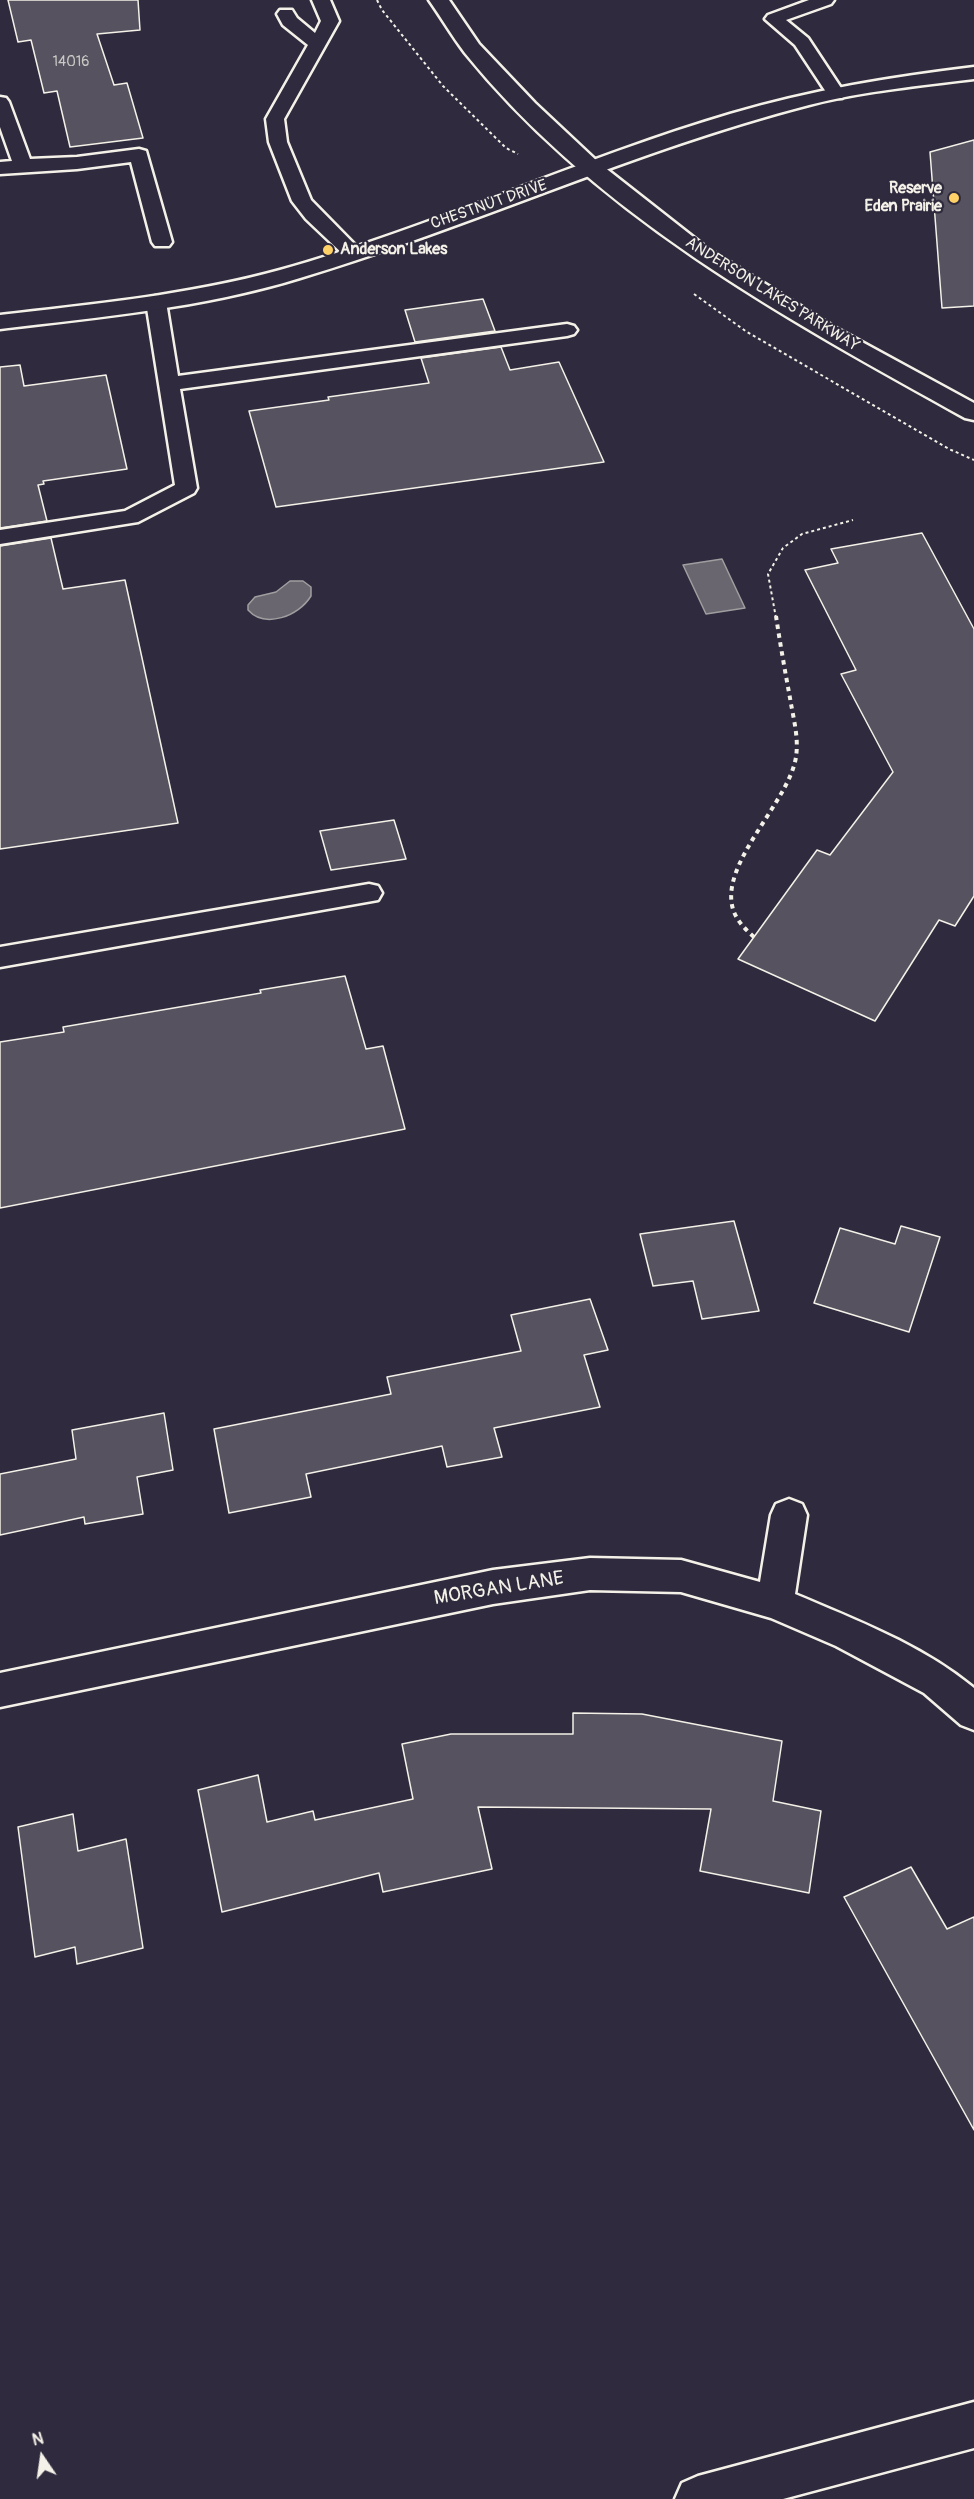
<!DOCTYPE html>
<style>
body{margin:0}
#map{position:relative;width:974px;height:2499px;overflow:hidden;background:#2f2a3d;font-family:Pangolin,sans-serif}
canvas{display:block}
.north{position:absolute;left:12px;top:2427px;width:60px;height:60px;-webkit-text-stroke:4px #2f2a3d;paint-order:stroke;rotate:347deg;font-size:16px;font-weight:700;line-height:24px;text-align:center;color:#f4f1e8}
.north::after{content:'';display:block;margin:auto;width:21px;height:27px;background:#f4f1e8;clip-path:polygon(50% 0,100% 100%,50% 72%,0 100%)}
</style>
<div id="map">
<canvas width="974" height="2499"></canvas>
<div class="north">N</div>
</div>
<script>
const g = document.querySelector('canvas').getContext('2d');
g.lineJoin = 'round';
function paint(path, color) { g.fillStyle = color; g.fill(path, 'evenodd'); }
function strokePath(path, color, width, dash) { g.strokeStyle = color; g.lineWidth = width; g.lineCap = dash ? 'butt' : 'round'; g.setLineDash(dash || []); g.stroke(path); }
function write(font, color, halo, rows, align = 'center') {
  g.font = font + ' Pangolin,sans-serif'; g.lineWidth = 4.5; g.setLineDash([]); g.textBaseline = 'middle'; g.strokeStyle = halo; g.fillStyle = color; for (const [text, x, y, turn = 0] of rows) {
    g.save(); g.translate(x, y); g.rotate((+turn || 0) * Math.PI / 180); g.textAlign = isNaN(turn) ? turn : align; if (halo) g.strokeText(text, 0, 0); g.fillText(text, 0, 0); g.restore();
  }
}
const water = new Path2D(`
 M722,559L745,608L706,614L683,565Z
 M290,581H303L311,587V596C299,616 265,629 248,610V605L255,597L276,592Z`);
paint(water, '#6a6670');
strokePath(water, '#a19ea0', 1.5);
const building = new Path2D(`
 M8,0H138L140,30L97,34L114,85L127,83L143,138L70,147L57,91L44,93L31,40L18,42Z
 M974,140V306L942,308L930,152Z
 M483,299L495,331L415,342L405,310Z
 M501,347L510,370L559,362L604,462L276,507L249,411L329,400L328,397L429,383L421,358Z
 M20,365L24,386L106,375L127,469L43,481L44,484L38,485L47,521L0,528V367Z
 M922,533L974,629V896L955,926L939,920L875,1021L738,959L817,850L830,855L893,772L841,674L856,670L805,570L838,563L831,549Z
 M51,538L63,589L125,580L178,823L0,849V546Z
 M394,820L406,859L331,870L320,831Z
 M345,976L366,1049L383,1046L405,1129L0,1208V1042L64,1032L63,1027L261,993L260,990Z
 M734,1221L759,1311L702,1319L693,1281L653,1286L640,1234Z
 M901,1226L940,1237L909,1332L814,1303L840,1228L895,1244Z
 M590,1299L608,1350L584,1355L600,1407L494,1428L502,1457L447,1467L442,1446L306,1474L311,1497L229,1513L214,1429L391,1394L387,1377L521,1351L511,1315Z
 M164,1413L173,1470L137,1477L143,1514L85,1524L84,1517L0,1535V1474L76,1459L72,1430Z
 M573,1713L642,1714L782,1741L773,1801L821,1811L809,1893L700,1871L711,1809L478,1807L492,1869L383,1892L379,1873L222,1912L198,1790L258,1775L267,1822L313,1811L315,1820L413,1799L402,1744L451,1734H573Z
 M73,1814L78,1851L126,1839L143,1948L77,1964L75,1947L35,1957L18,1827Z
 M911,1867L947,1929L974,1917V2130L844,1897Z`);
paint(building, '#56525f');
strokePath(building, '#f4f1e8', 1.5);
const service = new Path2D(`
 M312,0H330L339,21L284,119L287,142L311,200L362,252L359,256H345L306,219L292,201L269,142L266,119L308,45L283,25L277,14L280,10H292L297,18L315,33L321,21Z
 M809,0H834L831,4L786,20L808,38L845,94L842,98H830L795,45L765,19L768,15Z
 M0,97L6,98L9,102L30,159L77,157L139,149L146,151L172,242L169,246H155L152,242L131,162L77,169L0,174V162L12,161L0,127Z
 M156,296L163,298L166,302L178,376L567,324L574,326L577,330L574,334L567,336L180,389L197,488L194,493L138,522L0,544V530L125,511L175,485L146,302L149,298Z
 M369,884L378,886L382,893L378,900L0,967V947Z`);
const minor = new Path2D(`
 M974,67V79C919,86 863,91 809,105C635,150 471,227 300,278C203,308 100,317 0,329V315C94,304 189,295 280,270C433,227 578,159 730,114C811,90 891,77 974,67Z
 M789,1499L802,1504L807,1515L795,1594C856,1620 922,1645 974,1688V1730L961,1725L924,1693L836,1646L771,1618L681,1592L590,1590L493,1604L0,1707V1673L493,1570L590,1558L681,1560L760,1582L771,1515L776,1504Z
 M974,2402V2448L783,2499H675L682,2483L698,2476Z`);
const tertiary = new Path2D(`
 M429,0H449L479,44L535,103L599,163L706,247L838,329L974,403V420L965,418C786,319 596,215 465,53C452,36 441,17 429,0Z`);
strokePath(service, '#f4f1e8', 5);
strokePath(minor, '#f4f1e8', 5);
strokePath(tertiary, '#f4f1e8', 5);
strokePath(new Path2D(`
 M377,0L382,10L443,86L506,148L518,154
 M694,294L747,332L949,449L974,460
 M776,618L768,574L783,548L802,534L853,520`), '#f4f1e8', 2, [3, 3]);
strokePath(new Path2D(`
 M754,937C746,930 738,922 734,912C716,866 789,803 796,757C799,737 793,717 790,698C785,671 780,643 776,616`), '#f4f1e8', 4, [4.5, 4.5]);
paint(service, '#2f2a3d');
paint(minor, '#2f2a3d');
paint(tertiary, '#2f2a3d');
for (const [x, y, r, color] of [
 [954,198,6,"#ffd166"],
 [328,250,6,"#ffd166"]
]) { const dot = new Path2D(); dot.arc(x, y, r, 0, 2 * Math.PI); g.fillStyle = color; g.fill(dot); strokePath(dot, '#2f2a3d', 2); }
write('14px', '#ccc9c6', null, [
 ["14016",71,62]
]);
write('bold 16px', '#f4f1e8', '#2f2a3d', [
 ["Reserve",942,189],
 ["Eden Prairie",942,207],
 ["Anderson Lakes",340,250,"left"]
], 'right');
write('16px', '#f4f1e8', '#2f2a3d', [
 ["CHESTNUT DRIVE",489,205,-19],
 ["ANDERSON LAKES PARKWAY",772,295,32]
]);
write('20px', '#f4f1e8', '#2f2a3d', [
 ["MORGAN LANE",499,1589,-9]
]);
</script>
